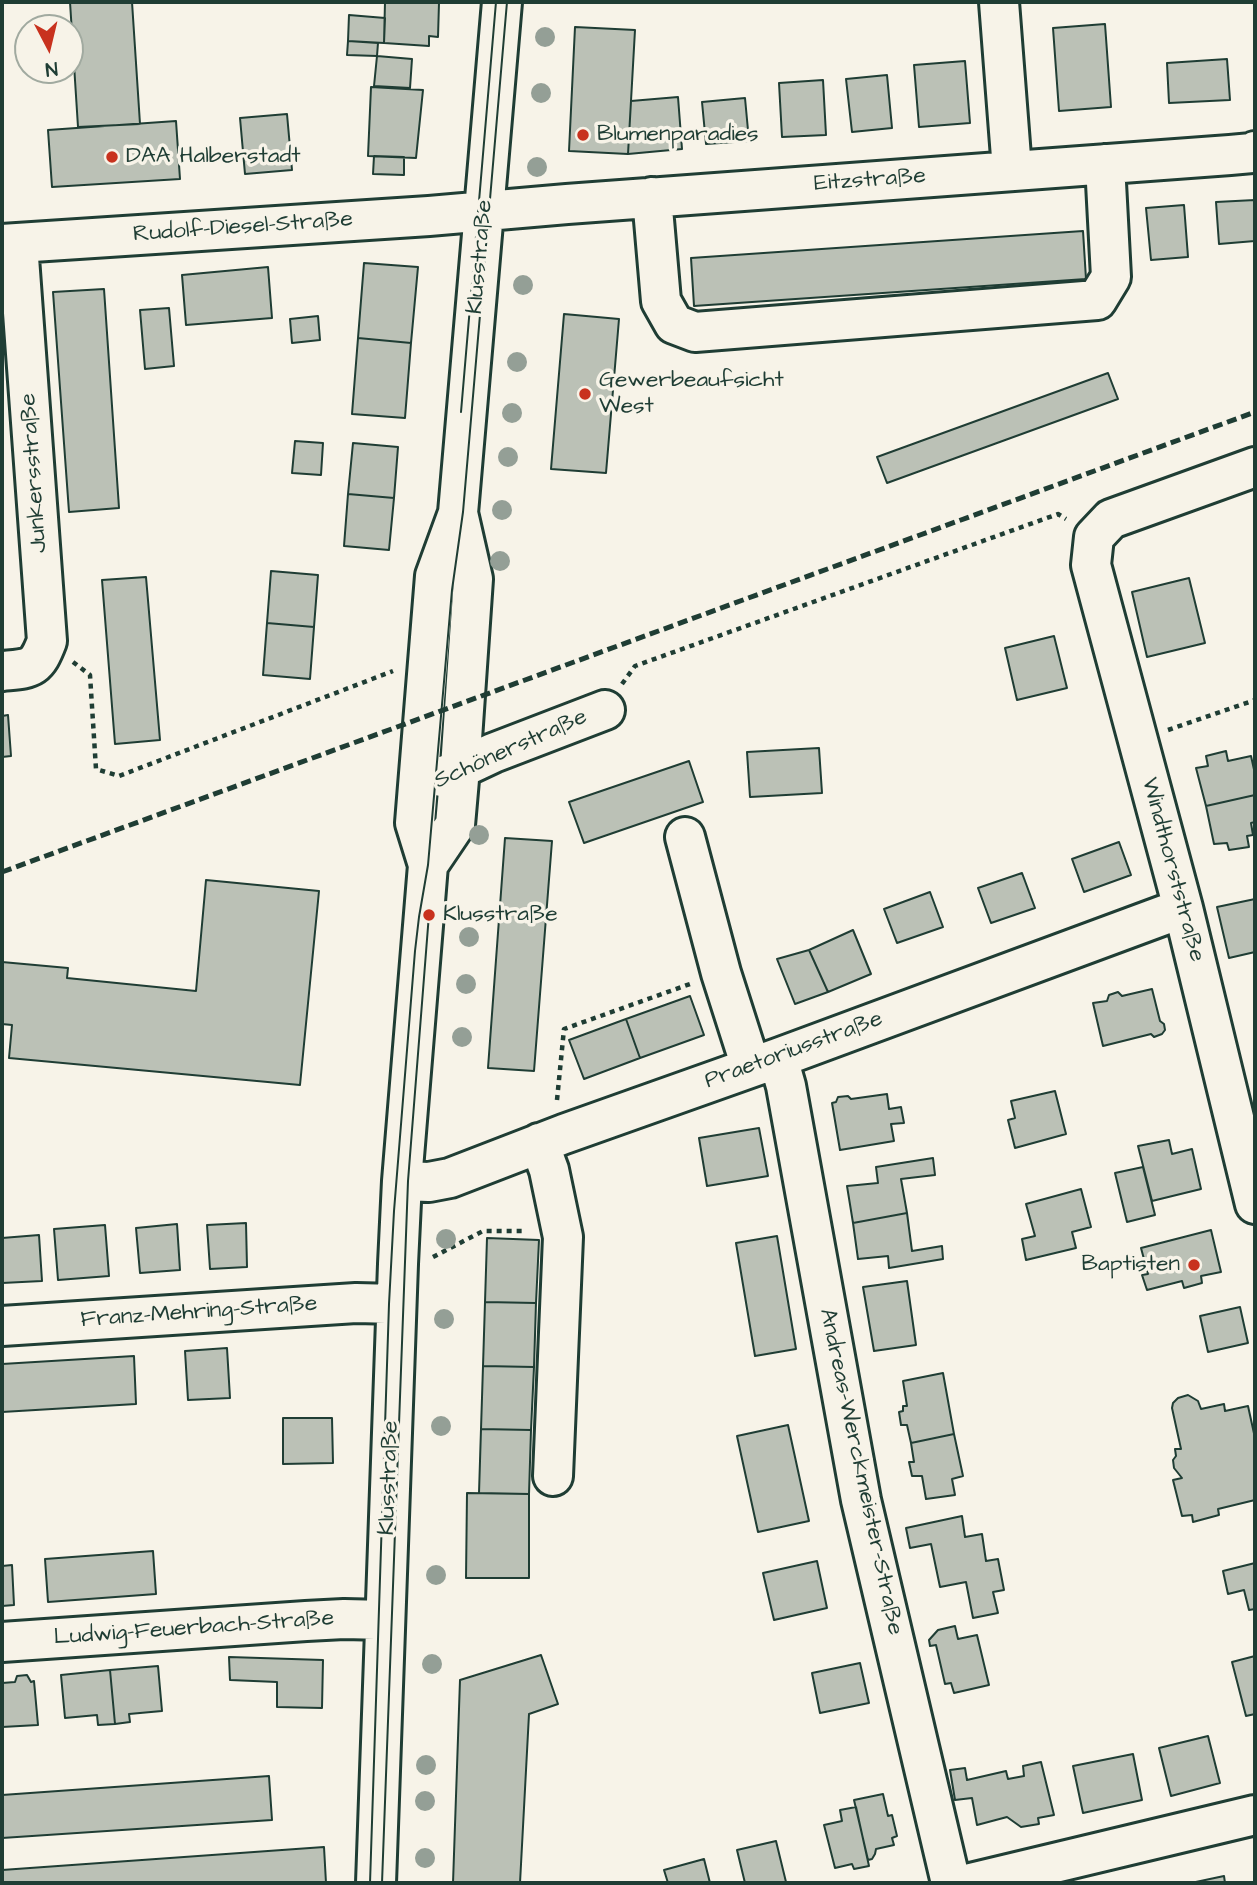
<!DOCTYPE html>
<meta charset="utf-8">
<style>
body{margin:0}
#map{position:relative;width:1257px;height:1885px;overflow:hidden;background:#f7f3e8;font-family:"Architects Daughter",sans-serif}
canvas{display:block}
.frame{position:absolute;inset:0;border:4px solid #1f3d34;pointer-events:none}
.north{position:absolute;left:14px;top:14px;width:70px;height:70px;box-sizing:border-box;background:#f7f3e8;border:2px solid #a1aaa0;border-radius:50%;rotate:173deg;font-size:19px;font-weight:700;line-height:28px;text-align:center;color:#1f3d34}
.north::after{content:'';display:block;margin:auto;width:24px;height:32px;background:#c8321e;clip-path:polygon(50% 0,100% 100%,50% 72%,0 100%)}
</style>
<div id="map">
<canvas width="1257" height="1885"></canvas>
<div class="frame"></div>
<div class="north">N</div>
</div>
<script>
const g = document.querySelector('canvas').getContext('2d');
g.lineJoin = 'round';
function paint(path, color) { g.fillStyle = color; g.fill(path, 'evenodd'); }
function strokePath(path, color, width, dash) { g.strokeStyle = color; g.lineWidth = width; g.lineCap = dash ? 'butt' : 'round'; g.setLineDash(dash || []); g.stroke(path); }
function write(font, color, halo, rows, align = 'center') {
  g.font = font + ' "Architects Daughter",sans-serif'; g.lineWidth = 7; g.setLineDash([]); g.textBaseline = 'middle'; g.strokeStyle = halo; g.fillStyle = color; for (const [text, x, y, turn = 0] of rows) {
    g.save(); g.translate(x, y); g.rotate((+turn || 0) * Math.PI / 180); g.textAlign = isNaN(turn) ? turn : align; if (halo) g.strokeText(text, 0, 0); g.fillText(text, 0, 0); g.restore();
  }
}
const building = new Path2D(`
 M70,2H132L140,124L78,127Z
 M385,2L439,3L438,37L429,36V46L384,43Z
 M349,15L385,18L384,43L348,41Z
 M1105,24L1111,107L1059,111L1053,28Z
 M575,27L635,30L628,154L569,151Z
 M348,41L378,43L377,56L347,55Z
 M377,56L412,59L410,88L374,86Z
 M1227,59L1230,100L1169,103L1167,63Z
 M965,61L970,123L919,127L914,65Z
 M887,75L892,128L852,132L846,79Z
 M823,80L826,135L782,137L779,83Z
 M371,87L423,90L416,158L368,156Z
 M678,97L682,149L628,154L631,101Z
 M745,98L749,141L706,144L702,102Z
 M287,114L292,170L245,174L240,118Z
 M176,121L180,179L52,187L48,130Z
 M374,156L404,157V175L373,174Z
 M1255,200V241L1219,244L1216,202Z
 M1184,205L1188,257L1151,260L1146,208Z
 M1083,231L1086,279L694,306L691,258Z
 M364,263L418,267L411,343L358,338Z
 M268,267L272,318L186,325L182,275Z
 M104,289L119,508L69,512L53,292Z
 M169,308L174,366L145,369L140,310Z
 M564,314L619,319L606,473L551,469Z
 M318,316L320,340L292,343L290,319Z
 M358,338L411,343L405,418L352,414Z
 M1108,373L1118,399L887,483L877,457Z
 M295,441L323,443L321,475L292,473Z
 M353,443L398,447L394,498L348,494Z
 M348,494L394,498L389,550L344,546Z
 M271,571L318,575L314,627L267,623Z
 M146,577L160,740L115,744L102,580Z
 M1189,578L1205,643L1147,657L1132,592Z
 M267,623L314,627L310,679L263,675Z
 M1054,636L1067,688L1017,700L1005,648Z
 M8,715L11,756L2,757V716Z
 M819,748L822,793L750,797L747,752Z
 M1226,751L1228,761L1251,756L1255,774V795L1206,806L1196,768L1208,766L1206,756Z
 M689,761L703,802L584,843L569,802Z
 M1255,795V822L1251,823L1253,835L1247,836L1249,847L1229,850L1227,843L1214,844L1206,806Z
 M505,838L552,841L534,1071L488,1068Z
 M1119,842L1131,875L1084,892L1072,859Z
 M1022,873L1035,908L991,923L978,888Z
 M206,880L319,891L300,1085L9,1058L12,1025L2,1024V962L68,968L67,978L196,991Z
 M930,892L943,927L897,943L884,909Z
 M1255,899V952L1229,958L1217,907Z
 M853,930L871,974L828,992L809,950Z
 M809,950L828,992L795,1004L777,959Z
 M1152,989L1160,1021L1164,1024L1165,1030L1162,1034L1154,1037L1151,1034L1103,1046L1093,1003L1107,1001L1109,995L1118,992L1122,996Z
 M690,996L704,1035L640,1058L626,1019Z
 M626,1019L640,1058L584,1079L569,1040Z
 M1055,1091L1066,1134L1015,1148L1008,1120L1015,1118L1011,1101Z
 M887,1094L889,1109L901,1107L904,1123L891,1124L894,1141L840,1150L832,1103L836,1102L838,1097L848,1096L851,1099Z
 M759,1128L768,1176L707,1186L699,1138Z
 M1169,1140L1172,1154L1192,1149L1201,1189L1152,1201L1138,1146Z
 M933,1158L935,1175L901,1179L907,1213L853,1223L847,1186L878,1183L876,1167Z
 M1143,1167L1155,1215L1127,1222L1115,1173Z
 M1081,1189L1091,1227L1072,1232L1076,1248L1026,1260L1022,1239L1035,1236L1026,1204Z
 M907,1213L912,1251L942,1246L943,1259L889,1268L888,1256L858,1259L853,1223Z
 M246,1223L247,1267L210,1269L207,1225Z
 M177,1224L180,1270L140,1273L136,1228Z
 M105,1225L109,1276L58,1280L54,1229Z
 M1211,1230L1221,1272L1201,1276L1202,1283L1184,1288L1182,1281L1147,1290L1142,1275L1148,1274L1141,1248Z
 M39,1235L42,1281L2,1283V1238Z
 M777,1236L796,1349L755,1356L736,1243Z
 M487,1238L539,1240L536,1303L485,1302Z
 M907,1281L916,1345L874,1351L863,1287Z
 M485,1302L536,1303L534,1367L483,1366Z
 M1240,1307L1248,1343L1208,1352L1200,1316Z
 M227,1348L230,1398L188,1400L185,1351Z
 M134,1356L136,1404L2,1412V1364Z
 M483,1366L534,1367L531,1430L481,1429Z
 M943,1373L954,1434L911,1443L907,1425H901L899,1412L903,1411V1406H907L903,1381Z
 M1188,1395L1198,1401L1201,1409L1224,1404L1225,1411L1248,1406L1255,1438V1500L1218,1509L1219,1515L1193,1522L1192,1515L1182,1516L1173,1480L1182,1478L1174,1468L1173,1460L1176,1456L1175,1449H1181L1172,1408L1173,1403L1178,1398Z
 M283,1418H332L333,1463L283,1464Z
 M788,1425L809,1521L758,1532L737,1436Z
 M481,1429L531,1430L529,1494L479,1493Z
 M954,1434L963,1476L952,1479L955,1495L926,1499L922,1476H912L909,1462H914L911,1443Z
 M467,1493L529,1494V1578H466Z
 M962,1516L965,1537L982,1534L986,1561L998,1559L1004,1590L993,1592L998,1613L973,1618L966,1582L940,1587L931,1544L910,1548L906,1528Z
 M153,1551L156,1594L48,1602L45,1559Z
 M817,1561L827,1608L774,1620L763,1573Z
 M1255,1563V1609L1249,1610L1244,1590L1228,1594L1223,1571Z
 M12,1565L14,1605L2,1606V1566Z
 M955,1626L958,1639L977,1635L989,1685L954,1693L951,1683L945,1684L936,1645L930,1646L929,1640L938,1630Z
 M541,1655L558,1704L529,1714L520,1883H453L460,1680Z
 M1255,1656V1714L1246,1716L1232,1662Z
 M229,1657L323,1660L322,1708L277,1707V1682L230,1680Z
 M860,1663L869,1703L820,1713L812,1673Z
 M158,1666L162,1711L129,1714L130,1722L115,1724L110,1670Z
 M110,1670L115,1724L98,1725L97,1715L65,1718L61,1675Z
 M27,1675L31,1682L34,1681L38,1725L2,1727V1683L15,1682L17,1676Z
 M1208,1736L1220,1783L1171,1796L1159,1748Z
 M1133,1754L1142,1800L1083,1813L1073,1766Z
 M1041,1762L1054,1815L1038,1818L1039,1824L1021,1827L1007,1817L977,1825L972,1798L955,1800L950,1770L965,1768L967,1780L1006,1771L1008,1779L1024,1776L1023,1766Z
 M269,1776L272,1820L2,1838V1795Z
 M883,1794L888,1816L892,1815L897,1836L892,1838L894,1845L876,1849L875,1854L872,1859L868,1860L854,1800Z
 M856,1807L869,1866L854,1869L852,1864L835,1868L824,1825L842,1821L840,1810Z
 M776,1841L786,1882L745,1883L737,1850Z
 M324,1847L326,1883H2V1870Z
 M704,1859L710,1883H668L664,1870Z
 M1224,1876L1225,1883H1191Z`);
paint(building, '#bbc1b6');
strokePath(building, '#1f3d34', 2);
const minor = new Path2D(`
 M999,2L1012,170
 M652,197L661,301L674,324L695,332L1097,300L1111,277L1105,164
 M2,244L429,216L567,204L1230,155L1252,153L1255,151
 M1255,467L1111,519L1094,537L1091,565L1183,908L1255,1204
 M2,671C31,668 36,670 47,641L18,244
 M442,777L493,753L605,710
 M685,837L721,973L751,1067
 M428,865L455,825L460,768L473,579L458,513
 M778,1058L786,1086L861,1500L951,1883
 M539,1143L549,1170L563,1237L553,1476
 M402,1181L429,1182L450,1178L564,1134L778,1058L1183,908
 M2,1326L356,1303L396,1304
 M2,1642L306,1621L344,1619L385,1620
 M376,1883L398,1264L402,1181L428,865L415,823L435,576L458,513L502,2
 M971,1883L1255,1815`);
strokePath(minor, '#1f3d34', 44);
strokePath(new Path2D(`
 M73,662L90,675L96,769L119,776L393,671
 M622,684L635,666L1058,514L1066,519
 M1168,730L1255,700
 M557,1100L564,1029L690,984
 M433,1257L483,1231H526`), '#1f3d34', 4.5, [5, 5]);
strokePath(minor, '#f7f3e8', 38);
strokePath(new Path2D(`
 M461,412L496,2
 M370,1883L389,1304L394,1211L415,951L419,917L428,865L452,590L463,512L507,2
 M382,1883L408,1181L429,914`), '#1f3d34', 2);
strokePath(new Path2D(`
 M2,872L1255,412`), '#1f3d34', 5, [10, 5]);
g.fillStyle = '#949f96';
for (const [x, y] of [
 [545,37],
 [541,93],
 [537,167],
 [523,285],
 [517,362],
 [512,413],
 [508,457],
 [502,510],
 [500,561],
 [479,835],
 [469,937],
 [466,984],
 [462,1037],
 [446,1239],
 [444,1319],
 [441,1426],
 [436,1575],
 [432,1664],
 [426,1765],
 [425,1801],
 [425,1858]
]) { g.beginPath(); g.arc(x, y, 10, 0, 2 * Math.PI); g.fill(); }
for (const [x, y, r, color] of [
 [583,135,7,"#c8321e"],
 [112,157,7,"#c8321e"],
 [585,394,7,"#c8321e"],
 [429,915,7,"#c8321e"],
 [1194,1265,7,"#c8321e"]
]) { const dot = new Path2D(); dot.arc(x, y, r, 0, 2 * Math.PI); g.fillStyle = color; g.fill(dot); strokePath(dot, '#f7f3e8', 2.5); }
write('23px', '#1f3d34', '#f7f3e8', [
 ["Blumenparadies",597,135],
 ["DAA Halberstadt",126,157],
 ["Gewerbeaufsicht",599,381],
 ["West",599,407],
 ["Klusstraße",443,915],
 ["Baptisten",1180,1265,"right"]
], 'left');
write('23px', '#1f3d34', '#f7f3e8', [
 ["Eitzstraße",870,181,-4],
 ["Rudolf-Diesel-Straße",243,228,-4],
 ["Klusstraße",481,257,-85],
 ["Junkersstraße",35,473,-94],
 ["Schönerstraße",511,750,-24],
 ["Windthorststraße",1172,870,75],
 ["Praetoriusstraße",794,1051,-20],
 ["Franz-Mehring-Straße",199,1313,-4],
 ["Andreas-Werckmeister-Straße",860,1472,78],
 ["Klusstraße",390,1478,-88],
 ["Ludwig-Feuerbach-Straße",194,1629,-4]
]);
</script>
